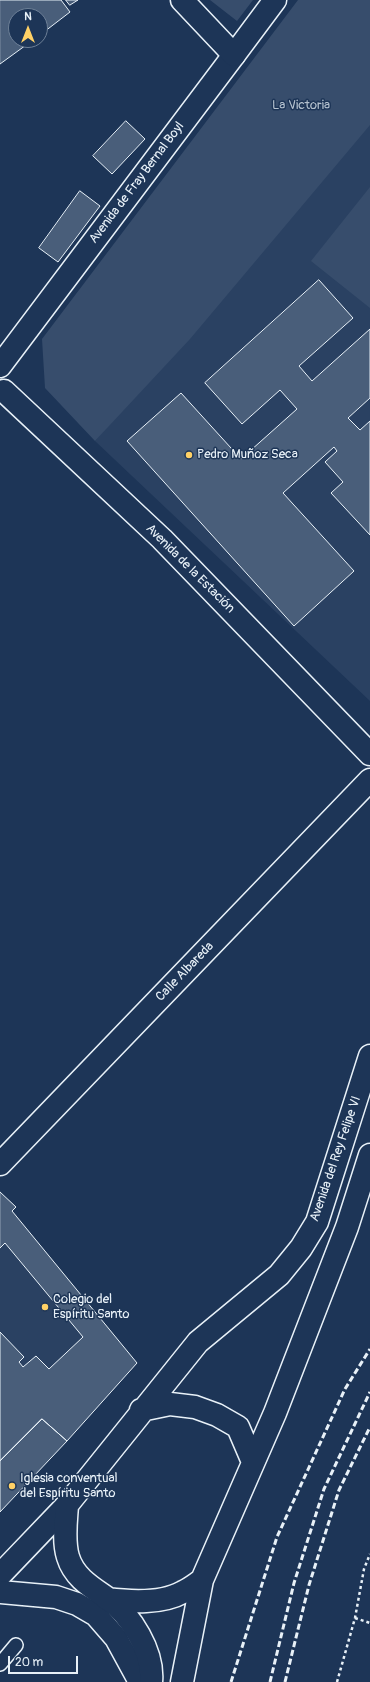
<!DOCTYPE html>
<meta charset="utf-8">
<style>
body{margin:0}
#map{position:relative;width:370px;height:1682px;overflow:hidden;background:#1d3557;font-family:Pangolin,sans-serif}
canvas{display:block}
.north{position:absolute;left:8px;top:8px;width:40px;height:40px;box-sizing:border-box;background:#1d3557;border:1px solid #6e8097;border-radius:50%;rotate:0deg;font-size:11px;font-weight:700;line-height:16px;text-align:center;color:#e8f1f8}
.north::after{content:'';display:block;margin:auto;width:14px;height:18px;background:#ffd166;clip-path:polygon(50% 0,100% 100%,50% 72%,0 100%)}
.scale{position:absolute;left:8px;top:1656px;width:70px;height:18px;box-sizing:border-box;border:2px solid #e8f1f8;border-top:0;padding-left:5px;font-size:12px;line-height:14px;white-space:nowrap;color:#e8f1f8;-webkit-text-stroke:3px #1d3557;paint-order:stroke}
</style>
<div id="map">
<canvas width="370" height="1682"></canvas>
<div class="north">N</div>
<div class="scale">20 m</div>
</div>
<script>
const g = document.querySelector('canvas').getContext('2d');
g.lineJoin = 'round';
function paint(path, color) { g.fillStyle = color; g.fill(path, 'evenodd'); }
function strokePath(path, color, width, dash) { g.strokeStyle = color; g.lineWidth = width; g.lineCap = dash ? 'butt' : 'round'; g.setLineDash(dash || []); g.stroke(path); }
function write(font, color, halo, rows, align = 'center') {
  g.font = font + ' Pangolin,sans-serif'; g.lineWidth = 3; g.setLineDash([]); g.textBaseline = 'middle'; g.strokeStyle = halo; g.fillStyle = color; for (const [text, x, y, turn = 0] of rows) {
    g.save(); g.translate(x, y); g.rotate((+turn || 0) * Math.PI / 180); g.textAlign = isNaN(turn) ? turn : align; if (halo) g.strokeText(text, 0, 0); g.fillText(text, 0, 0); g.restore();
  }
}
paint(new Path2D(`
 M370,124V701L95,441Z
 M0,1192L16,1207L12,1211L137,1363L0,1512Z`), '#2a4162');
paint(new Path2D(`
 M210,0H253L237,21Z
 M298,0H370V125L190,339L95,441L45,388L42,339Z
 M370,187V308L311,261Z`), '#374d6c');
const building = new Path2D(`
 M0,0H61L70,12L40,35V16H16V40H33L0,64Z
 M66,0H78L70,5Z
 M126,121L145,139L112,174L93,156Z
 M80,191L100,206L58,262L39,248Z
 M319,280L353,318L299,366L312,381L370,329V398L348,418L360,430L370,421V535L331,493L343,482L325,462L337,451L334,447L283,493L354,571L294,626L127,441L181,393L241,459L297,409L280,390L242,424L205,383Z
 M0,1192L16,1207L12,1211L137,1363L67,1441L42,1419L0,1461V1332L24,1357L19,1362L23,1367L36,1356L49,1369L83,1337L5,1243L0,1248Z
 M42,1419L67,1441L0,1512V1461Z`);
paint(building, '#495e7a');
strokePath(building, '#e8f1f8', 1);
const service = new Path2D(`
 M0,1664L16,1645`);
const minor = new Path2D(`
 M0,1164L370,780
 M0,1575L67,1505`);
const tertiary = new Path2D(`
 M0,366L234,55
 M4,391L162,539L370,754
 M0,1592L56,1597L77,1604L96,1615L116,1638L140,1682`);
const secondary = new Path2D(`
 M182,0L234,55L275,0
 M141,1410L170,1404L195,1407L217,1415L238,1427L253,1462
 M107,1599C131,1602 162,1604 183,1592C190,1589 196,1584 202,1580
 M151,1682C154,1652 131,1615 107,1598C91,1587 74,1577 68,1557C63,1541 66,1521 67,1505L198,1342L279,1275L301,1248L317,1222L370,1056
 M182,1682L202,1580L275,1413L347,1227L370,1155`);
strokePath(service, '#e8f1f8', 16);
strokePath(minor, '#e8f1f8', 25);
strokePath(tertiary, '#e8f1f8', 25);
strokePath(secondary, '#e8f1f8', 25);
strokePath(new Path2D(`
 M355,1618L370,1623
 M337,1682L355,1618L364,1569L370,1554`), '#e8f1f8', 2.5, [3, 3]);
strokePath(service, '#1d3557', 13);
strokePath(minor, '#1d3557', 22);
strokePath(tertiary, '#1d3557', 22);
strokePath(secondary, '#1d3557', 22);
strokePath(new Path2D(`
 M231,1682L277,1537L345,1389L370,1349
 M270,1682L294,1583L324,1489L370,1392
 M285,1682L309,1585L339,1490L370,1427`), '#e8f1f8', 3, [6, 3]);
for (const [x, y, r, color] of [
 [189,455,4,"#ffd166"],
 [45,1307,4,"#ffd166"],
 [12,1486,4,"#ffd166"]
]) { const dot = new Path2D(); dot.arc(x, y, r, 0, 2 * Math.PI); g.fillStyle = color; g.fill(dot); strokePath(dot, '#1d3557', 1.5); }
write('13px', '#b3c0ce', '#1d3557', [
 ["La Victoria",301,106]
]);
write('13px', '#e8f1f8', '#1d3557', [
 ["Avenida de Fray Bernal Boyl",137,183,-53],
 ["Avenida de la Estación",190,569,45],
 ["Calle Albareda",185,972,-46],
 ["Avenida del Rey Felipe VI",336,1159,-71]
]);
write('13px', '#e8f1f8', '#1d3557', [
 ["Pedro Muñoz Seca",197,455],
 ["Colegio del",53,1300],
 ["Espíritu Santo",53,1315],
 ["Iglesia conventual",20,1479],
 ["del Espíritu Santo",20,1494]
], 'left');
</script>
